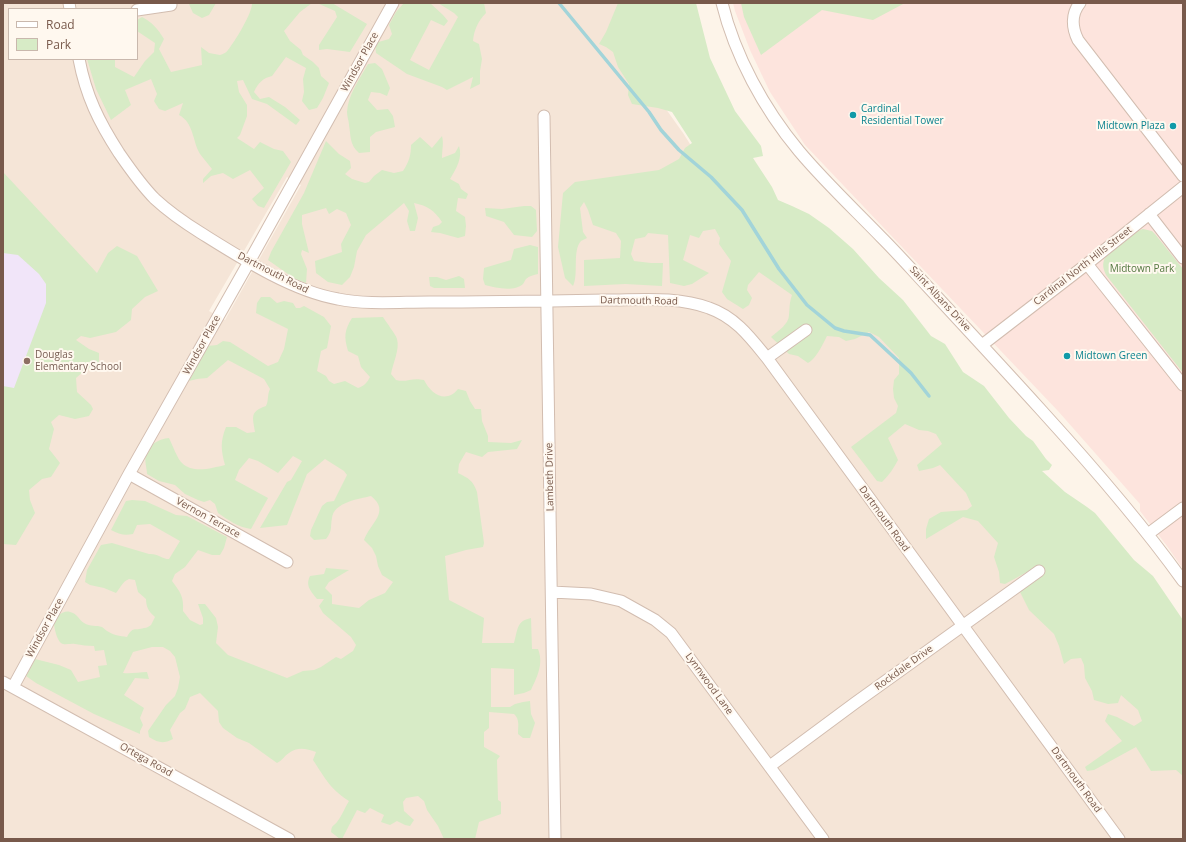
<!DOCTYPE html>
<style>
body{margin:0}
#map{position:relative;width:1186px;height:842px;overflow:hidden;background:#fdf4e9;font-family:"Open Sans",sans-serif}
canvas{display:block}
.frame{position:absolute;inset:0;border:4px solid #78594b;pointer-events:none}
.legend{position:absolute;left:8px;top:8px;width:130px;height:52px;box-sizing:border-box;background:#fff8ef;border:1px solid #c9b8ad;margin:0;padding:5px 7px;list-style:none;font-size:12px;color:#78594b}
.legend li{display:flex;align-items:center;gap:8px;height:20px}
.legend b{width:20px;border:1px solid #c9b8ad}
</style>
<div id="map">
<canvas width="1186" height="842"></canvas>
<div class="frame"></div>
<ul class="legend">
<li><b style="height:5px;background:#fff"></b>Road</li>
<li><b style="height:11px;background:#d7ebc6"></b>Park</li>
</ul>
</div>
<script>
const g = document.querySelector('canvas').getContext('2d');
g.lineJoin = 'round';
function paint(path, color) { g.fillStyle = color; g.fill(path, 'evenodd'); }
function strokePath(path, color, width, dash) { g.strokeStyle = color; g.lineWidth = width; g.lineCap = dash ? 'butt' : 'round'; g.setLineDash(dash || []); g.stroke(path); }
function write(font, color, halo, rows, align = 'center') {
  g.font = font + ' "Open Sans",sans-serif'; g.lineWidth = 4; g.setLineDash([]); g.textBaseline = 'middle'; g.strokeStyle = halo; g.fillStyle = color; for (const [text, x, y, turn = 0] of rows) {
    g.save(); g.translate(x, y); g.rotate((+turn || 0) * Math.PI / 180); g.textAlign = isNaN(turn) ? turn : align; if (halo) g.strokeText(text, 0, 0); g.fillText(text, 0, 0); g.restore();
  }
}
paint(new Path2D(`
 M3,3H624L641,74L683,133L711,177L864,307L1183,765V839H3ZM9,9H137V59H9ZM287,177L301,185L225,320L209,311Z`), '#f5e5d7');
paint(new Path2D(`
 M733,3H1183V569L1167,546L1140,511V504L1058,411L805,145L770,92L750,50L735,11Z`), '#fde4dd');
paint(new Path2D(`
 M3,197L97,273L3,449Z`), '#f1e5f9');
paint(new Path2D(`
 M190,3H216L209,15L202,18L193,13L189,4Z
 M252,3H312L300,12L284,31L290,41L301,50L303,55L313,62L319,68L321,76L329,83L323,98L317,108L309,110L302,101L304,92L303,79L306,68L286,57L272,76C263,78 258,83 254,92L260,99L269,97L285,107L300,120L296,125L267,104L252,99L243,80L237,81L239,92L247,105V116L240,135L237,138L254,149L260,142L274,149L283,151L291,162L264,208L258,206L252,199L264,188L250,170L233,179L223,173L211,176L203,183V179L212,169C208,164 204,159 200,154C192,140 194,123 179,115L183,103L165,111L159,109L154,101L157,94L151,79L125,90L131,105L111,120L96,89L87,59H115V67L134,77L145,61L154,52L155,43L137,31V20L142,17C152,22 158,29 164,39L159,49L171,72L202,65L201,47L209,53L220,55C223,54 226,53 228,50C234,43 253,12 252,3Z
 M317,3H332L367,24L350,52L327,49L319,50V45L337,17L335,11Z
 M404,3H430L443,15L448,21L444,26L431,20L410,60L429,70L458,17L454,13L438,3H484L486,13C478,21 474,30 473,41L479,44L482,59L480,71V84L470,89L473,77L447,90L442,87L407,74L376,53L375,43L389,39L392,34L389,25L396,12Z
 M618,3H696L710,58L735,111L761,146L763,156L753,158L772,187L778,200L792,206L809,214L829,228L853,249L879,278L903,300L931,336L945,344L963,372L984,386L1009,418L1026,436L1033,441L1046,459L1052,465L1049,470L1042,471L1065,492L1087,507L1095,513L1134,560L1153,576L1183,620V776L1176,770L1151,771L1136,747L1094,770L1087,771L1085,767L1122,741L1105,721L1108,714L1117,717L1134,726L1142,721L1138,710L1121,695L1118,703L1108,704L1094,700L1092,691L1085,678L1084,665L1081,658L1071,659L1064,664L1059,646L1054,634L1029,610L1019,590L1038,566L1005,584L1000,583L999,572L994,557L998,543L978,521L963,517L926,539V529L929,519L941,512L967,510L972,506L966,493L940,465L933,468L919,471L917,465L942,444L936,434L928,431L919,430L905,424L888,438L898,460C894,468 889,475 882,482L877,481L851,447L896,413L898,406L894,398L893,389L894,380L899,374V358L879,337L869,332L855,339L846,341L839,337L827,336C823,344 816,359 808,363L798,356L789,354L771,337C778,331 789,324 789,315C790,306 789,304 792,295L759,272L748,285L747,290L752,298L749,305L743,309L727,299L722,292L731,261L719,244L720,238L715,229L703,231L699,238L690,235L683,260L709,273L692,284L684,286L670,283L668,235L648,233L645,237L635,239L631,254L634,261L651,263H663L662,286L625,284L584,286V260L620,258L621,241L616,233L593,225L588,210L584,202L580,208L583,232L587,238C585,239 583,240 581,241C572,251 579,274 573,286L565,278L558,247L563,193L575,182L659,170L679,159L685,148L692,143L672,112L658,108L632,104L628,95L629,84L618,67L613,52L606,47L599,44L606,32Z
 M741,3H905L873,20L822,10L761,55L744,17Z
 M375,63L382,69L390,88L387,96L380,93L371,92L368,100L377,110L388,109L393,116L395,127L376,132L370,137V152L359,153C349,144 351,136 349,125C349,121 347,117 347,112C348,95 359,80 368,64Z
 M442,136C444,143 442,150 442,158L455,153L459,146C463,158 456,169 450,179L459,184L461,189L468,194L466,199L458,198L456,211L465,217L466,226L465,236L458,238L440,233L431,232L433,227L439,225L442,222C434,210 428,206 414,203L418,218L415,231H410L407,221L409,211L404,203L366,235L357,251L354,267L350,277L342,285L328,282L316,273L315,261L342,252L341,244L351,225L346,213L337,209L329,214L326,208L302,215V224L309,253L302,250L301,254L307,269L306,283L295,279L268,260L271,252L304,193L326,141L339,154L350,161L351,168L345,174L352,179L365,183L369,182L374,176L382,170L394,173L403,171C409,162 411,155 411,145L420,137L432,148Z
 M3,172L97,273L108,253L117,246L137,256L158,291L145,297L132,309L131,320L116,332L90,338L81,336L76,340L89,349L99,353V366L85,370L76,378L77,392L91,405L93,409L89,416L75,419L59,415L51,422L54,429L49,449L60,463L51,477L42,479L29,490L30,500L35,513L16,545L3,544V386L14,388L46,303V284L39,274L18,255L3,253Z
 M524,206H531L536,210L537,231L532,237L514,235L504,222L486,216L485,208L502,209Z
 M1143,229L1152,231L1155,234L1183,269V373L1106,275C1104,270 1102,266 1104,260C1107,253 1136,231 1143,229Z
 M530,245L538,247V274C534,275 529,276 526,279C525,280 524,283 523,284C514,292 496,288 485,285L483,279L484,268L511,260L514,249Z
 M459,276L464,279L465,288H434L430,286L429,277H437L446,280Z
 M261,297H270L277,303L284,301L293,303L296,308H300L304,306L324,317L331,326L327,348L321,351L317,371L326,376L329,381L334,384L345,381L358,388C364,386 367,383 370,377L361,367L358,356L348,351C344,337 344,331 352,318L383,317C386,322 396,335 397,339C400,349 393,363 391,374L396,380C407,383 411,377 424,380C431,394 446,404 458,389L466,391L470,401L475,409H481L482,421L488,436V442L511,443L522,440L517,449L488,452L482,457L466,452L459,464L458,473C468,478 473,480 477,492L484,543L483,547L466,550L445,556L449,600L484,618L482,643H514C518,630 516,621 531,618L532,649H538C544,664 537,677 531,690L524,693L514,695V669L491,668V707H510L515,704L523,702L530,701L531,714L535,723L530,738H523L518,734C518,727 520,719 514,714L489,712V728L484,732V747L500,756L497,760L498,800L501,802V814L479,822L475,839H444L438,826L427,810L424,801L418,796L406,798L403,802L404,811L414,820L410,826L405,825L397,821L390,825L381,822L384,815L370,808L365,813L357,810L342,839H340L331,832C332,824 333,827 337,822C342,816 345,807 349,801C330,789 325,778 313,760L316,752C307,749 298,746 289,753C284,756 282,761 277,763L249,743L237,738L223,728L219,722L218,711L200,693L190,697L185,709L180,713L170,730L173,739C163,744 159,743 149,737L148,731L166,705L175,696L178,688L180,677L175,657L170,651L163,647H152L133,652L123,673C131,674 139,672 147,672L149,679L135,678L124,695L144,708L140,718L143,725L140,731V734L94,714L36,683L26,676L35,659L59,665L71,670L78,682L100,677L98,666L107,665L104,650L95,651L94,646C87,646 82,645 75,644C70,643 65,646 61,643C57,640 54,628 54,623C55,616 64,610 70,612C77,613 79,620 84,623C90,627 97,625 102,627C104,628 105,630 107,631C113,635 120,636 127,637C133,626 134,631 144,628C147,628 149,626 151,625L155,617C149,612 146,607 146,599L138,592L135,580L129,579C122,582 121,587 116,593L104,588L90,585L85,582L87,570L101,545L112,543L149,554C157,553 162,559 169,559L180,541L150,524L137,525L133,534C124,536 119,534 111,530L126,501L132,500L145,501L176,515L187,516L227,537L224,548L220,555H212L198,550L185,567L175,574L172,581C180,592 184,596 183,611L190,620L200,625L203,624V618L198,604H205L216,618L218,627L216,643L228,655L287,678L303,671L314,670L321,667L336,657L341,659L353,651L356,645L351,637L323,613L319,606L324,599H317C311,591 305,586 310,576L324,574L326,568L349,570L329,582L325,588L332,595V604L359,608L369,600L385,593L393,582L382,575L378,566L376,556L372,548L364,540C370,523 391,512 371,496C359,499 334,502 332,518C330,528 333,530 326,539L314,540L310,536L311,530L322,506L327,502L334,501L347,475L344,471L325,459L307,474L287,525L260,528L287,482L291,480L302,461L293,456L278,473L258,461L249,458L239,470L235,480L268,498L251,529C238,527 228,520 218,513L215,504L210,500L204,502L198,500L185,494L175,485L159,481L147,474C147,469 144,460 146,455C149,444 159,439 169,438C172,444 178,460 182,463C193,474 212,468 225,465C221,450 220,442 226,427H236L247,433L255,432C253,417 249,412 266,406C269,400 267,395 270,389L264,379L228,360L207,378L197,379L189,381L207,346L217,345L223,341L230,342L268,366L278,362L284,349L288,329L256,313L257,303Z`), '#d7ebc6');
strokePath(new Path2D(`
 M559,3L649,112L661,130L679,150L711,177L742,210L779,269L807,305L835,328L844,331L870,335L911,373L929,396`), '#a2d4d9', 3.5);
const minor = new Path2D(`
 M69,3L70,9
 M722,3C735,56 764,109 799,151C825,182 854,209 882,238C898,254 913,271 928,287C966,328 1004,369 1042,411C1092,466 1140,521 1183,581
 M1080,3C1071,14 1072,28 1078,40L1183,176
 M137,10L171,5
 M79,59C86,96 99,122 119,153C130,169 141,185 155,199C169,212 185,223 201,233C241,258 292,291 338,299C367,305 399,302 429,302C488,302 547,301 606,300C640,300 677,296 709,308C735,317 750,337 767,358L1119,839
 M544,116L555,839
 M1149,214L1183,258
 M1087,264L1183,385
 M982,345L1087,264L1183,187
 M767,358L806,330
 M129,474L287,562
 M1148,534L1183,508
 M552,592L591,594L621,601L655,620L671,633L823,839
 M3,682L289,839
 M13,687L129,474L249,262L393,3
 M770,766L855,703L1039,571`);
strokePath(minor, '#d2bdb0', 13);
strokePath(minor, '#fff', 11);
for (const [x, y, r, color] of [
 [853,115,4,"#0f9aa8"],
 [1173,126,4,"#0f9aa8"],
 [1067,356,4,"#0f9aa8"],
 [27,361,4,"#8d6e63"]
]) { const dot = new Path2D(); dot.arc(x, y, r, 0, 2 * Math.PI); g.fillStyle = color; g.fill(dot); strokePath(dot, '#fff8ef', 1.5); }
write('10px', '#78594b', '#fff8ef', [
 ["Windsor Place",360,62,-61],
 ["Cardinal North Hills Street",1083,266,-38],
 ["Dartmouth Road",273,273,27],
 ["Saint Albans Drive",940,299,47],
 ["Dartmouth Road",639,301,1],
 ["Windsor Place",202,345,-61],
 ["Lambeth Drive",550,477,-91],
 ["Vernon Terrace",208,518,29],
 ["Dartmouth Road",884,519,54],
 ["Windsor Place",45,628,-61],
 ["Rockdale Drive",904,668,-36],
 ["Lynnwood Lane",709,684,54],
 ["Ortega Road",146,760,29],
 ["Dartmouth Road",1076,780,54]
]);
write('10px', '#0d838f', '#fff8ef', [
 ["Cardinal",861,109],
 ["Residential Tower",861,121],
 ["Midtown Plaza",1165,126,"right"],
 ["Midtown Green",1075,356]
], 'left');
write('10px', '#547840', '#fff8ef', [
 ["Midtown Park",1142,269]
]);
write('10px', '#785e54', '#fff8ef', [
 ["Douglas",35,355],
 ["Elementary School",35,367]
], 'left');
</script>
